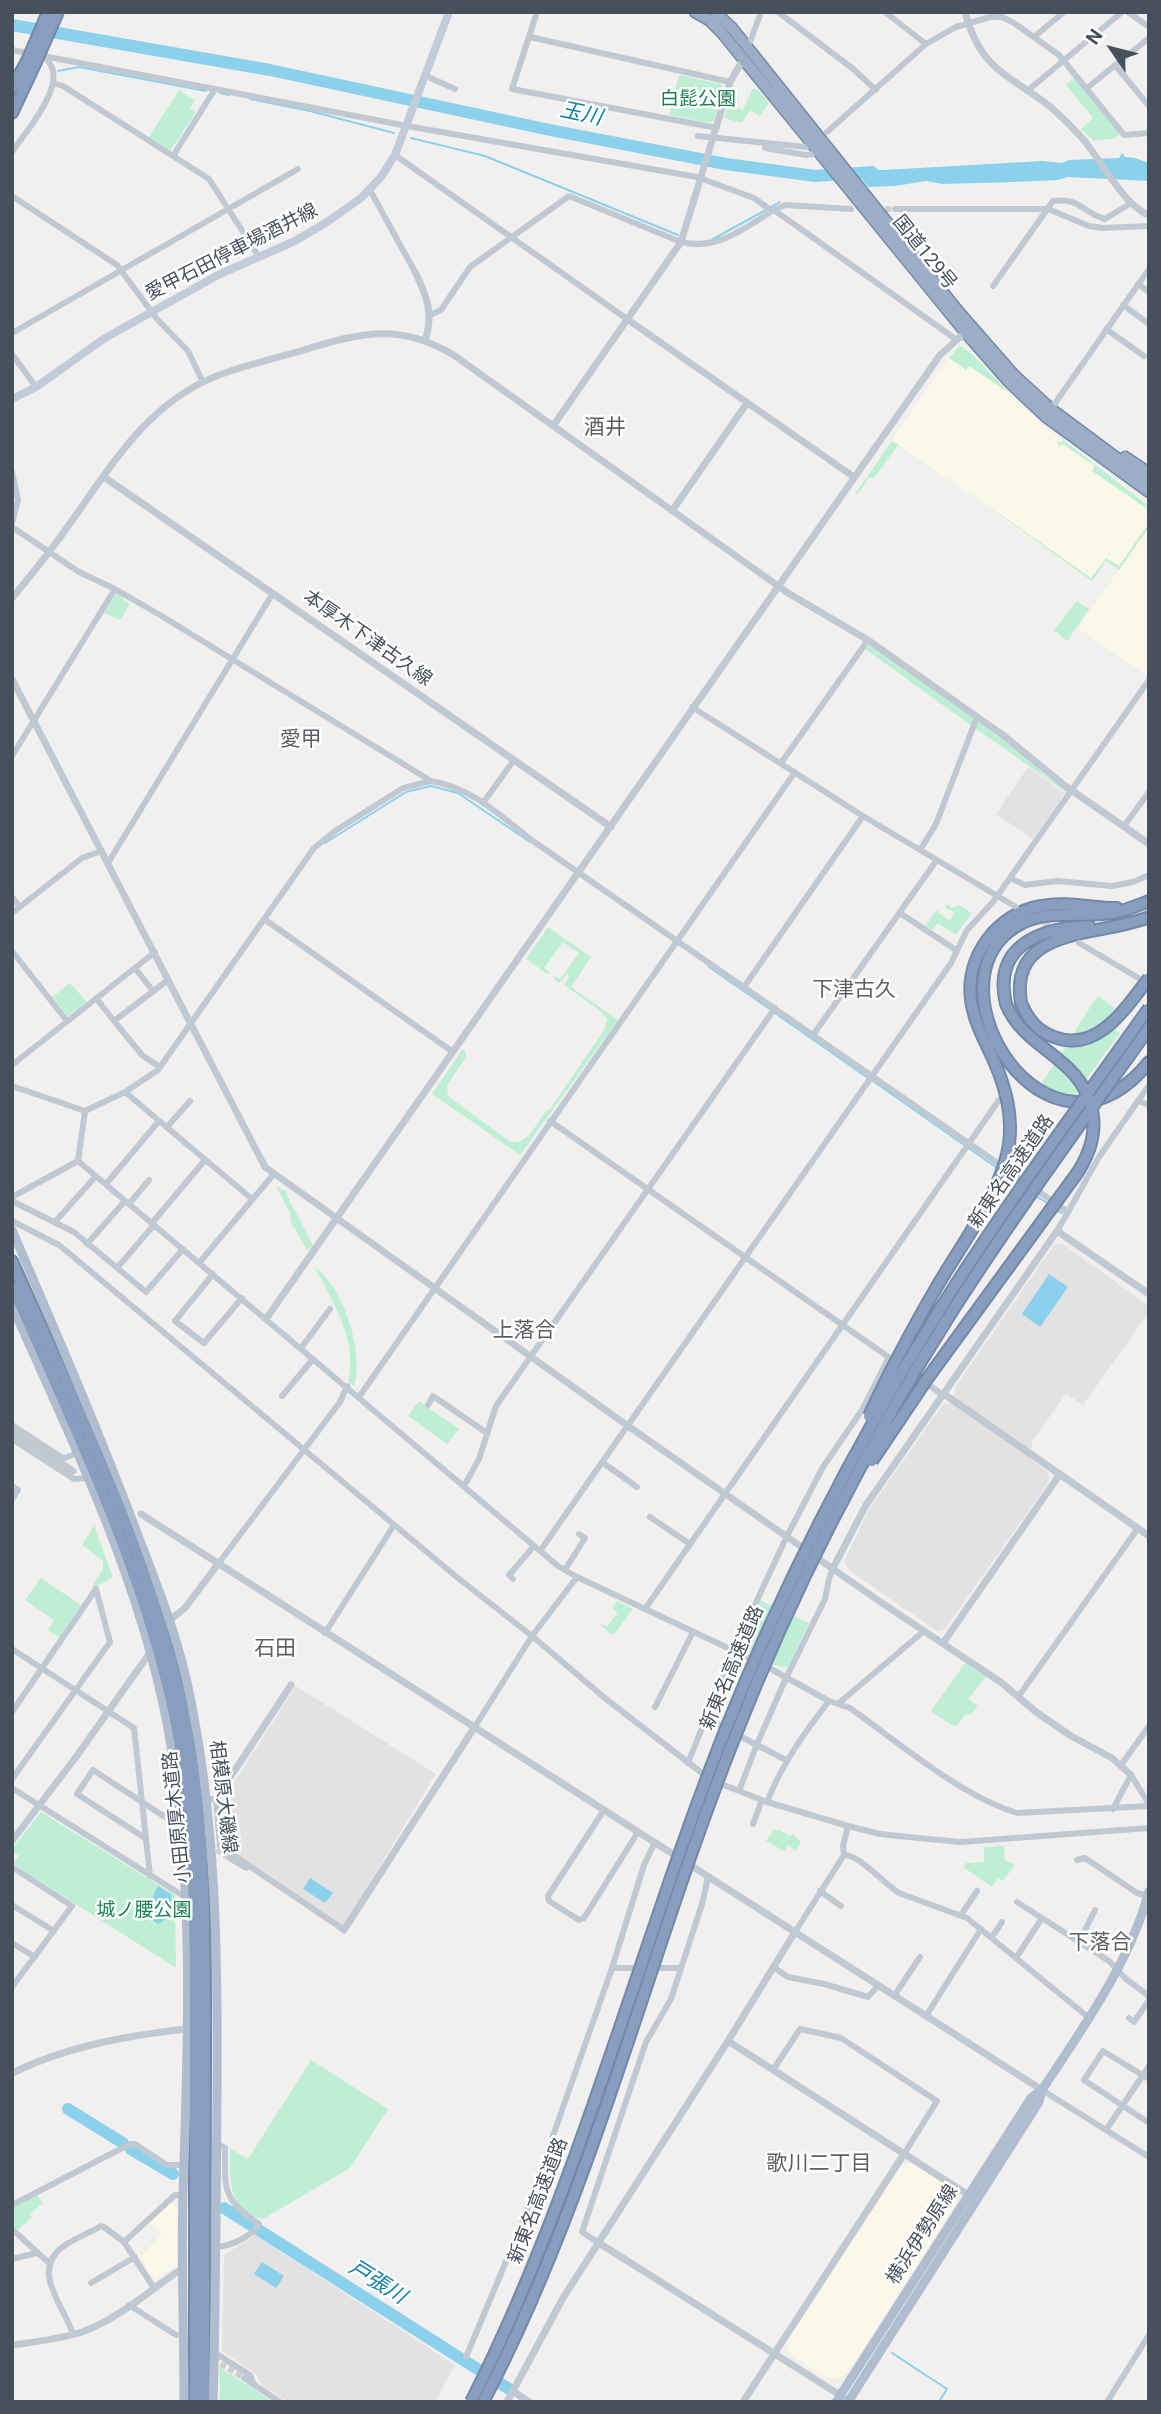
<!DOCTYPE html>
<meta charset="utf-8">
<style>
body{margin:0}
#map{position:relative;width:1161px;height:2414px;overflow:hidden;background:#f2f0ef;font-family:Roboto,sans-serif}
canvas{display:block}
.frame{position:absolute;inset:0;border:14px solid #47515d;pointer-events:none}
.north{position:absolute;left:1077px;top:14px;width:70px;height:70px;-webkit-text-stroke:5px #fff;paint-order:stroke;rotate:305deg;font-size:19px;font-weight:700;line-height:28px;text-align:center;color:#47515d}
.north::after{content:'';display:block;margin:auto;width:24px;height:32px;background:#47515d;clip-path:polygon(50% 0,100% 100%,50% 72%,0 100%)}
</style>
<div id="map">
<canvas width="1161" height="2414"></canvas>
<div class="frame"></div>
<div class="north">N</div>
</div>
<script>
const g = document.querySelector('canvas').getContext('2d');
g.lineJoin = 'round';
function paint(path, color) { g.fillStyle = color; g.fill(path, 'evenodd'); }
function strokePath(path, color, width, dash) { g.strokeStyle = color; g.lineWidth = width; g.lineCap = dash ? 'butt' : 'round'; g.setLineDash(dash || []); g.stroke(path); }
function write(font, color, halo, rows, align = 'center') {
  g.font = font + ' Roboto,"Noto Sans JP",sans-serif'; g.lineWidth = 5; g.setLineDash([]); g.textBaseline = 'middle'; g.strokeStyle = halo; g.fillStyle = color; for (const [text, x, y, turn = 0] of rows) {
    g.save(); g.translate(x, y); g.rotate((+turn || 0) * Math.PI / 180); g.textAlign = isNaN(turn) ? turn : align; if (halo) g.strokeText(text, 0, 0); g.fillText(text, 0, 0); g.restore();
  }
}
paint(new Path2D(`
 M961,345L973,354L1016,400L1047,428L1149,505V672L1147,675L1078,628L1119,570L1106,561L1092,581L892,440L957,346Z
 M912,2163L955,2190L957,2202L846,2375L830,2379L790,2354L788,2340L901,2166Z
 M170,2202L177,2208V2265L155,2280L140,2257L162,2234L149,2222Z`), '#fcf8e9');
paint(new Path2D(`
 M1028,767L1065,793L1033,839L996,814Z
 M1063,1244L1149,1306V1312L1083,1405L1066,1394L1032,1441L1031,1460L1048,1472L1049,1482L945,1629L937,1631L850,1571L844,1561L869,1509L943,1404L949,1403L956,1392L955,1387L1054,1245Z
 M296,1686L436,1774L344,1925L341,1926L278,1885L275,1879L223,1845L220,1804Z
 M255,2235L455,2365L435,2402H288L262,2385L256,2374L222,2351L224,2255Z`), '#e3e1e1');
paint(new Path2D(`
 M679,75L721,84L724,89L714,120L710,123L669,115Z
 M1074,78L1119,134L1116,138L1094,141L1081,129L1093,118L1066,85Z
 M753,88L759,91L769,103L760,116L750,110L742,123L724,118L728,105L743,110Z
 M179,90L195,100L190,108L196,112L170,151L149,137Z
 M961,346L973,355L1009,393L969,366L966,370L949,358L958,347Z
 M1063,440L1149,506V510L1092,471L1095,466L1063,444L1059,446L1057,441L1061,443Z
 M892,441L898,445L874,478H869L857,495L855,494Z
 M940,472L1091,578L1106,558L1119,566L1149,523V527L1119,570L1106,561L1092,581Z
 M120,593L124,596L123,600L130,604L120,620L104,613L116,594Z
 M1077,601L1089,609L1067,641L1054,630Z
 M870,645L975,719L972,726L865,649Z
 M979,722L1021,752L1045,775L1067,791V793L975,728Z
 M947,904L952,908L959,905L972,913L956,935L938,923L932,930L925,926L936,910L948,920L951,919L954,912L945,908Z
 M548,927L591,957L571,987L618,1020L520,1155L432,1094L462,1050H465L466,1057L447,1085L448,1096L509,1141C527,1147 536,1124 546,1111L550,1109L604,1030L607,1020L602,1012L564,985L570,976L567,974L559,983L554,979L555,976L560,979L579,953L563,942L544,968L550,972L547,974L526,959Z
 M70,983L87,1002L68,1016L52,997Z
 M1097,997H1100L1114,1008L1105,1022L1120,1033L1074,1096L1055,1091L1041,1084C1061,1055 1077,1026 1097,997Z
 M276,1186L287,1192L286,1194L313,1245L308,1251L291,1222L290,1213Z
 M315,1268C343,1286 365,1353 354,1386L348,1382C358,1341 333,1302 315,1268Z
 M419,1401L459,1429L447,1444L408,1416Z
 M94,1525L113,1577L94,1588L92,1587L103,1569V1561L82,1545Z
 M41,1578L81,1605L59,1637L48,1630L54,1620L25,1600Z
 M760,1600L809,1623L788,1667C774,1668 747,1655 740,1643Z
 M617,1601L633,1609L616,1632L611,1635L600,1624L607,1626L618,1613L612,1608Z
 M965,1663L986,1677L968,1699L978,1706L972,1714L965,1715L957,1726H953L931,1711Z
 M41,1812L175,1895L176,1968L13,1864L19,1856L12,1852V1849Z
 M774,1829L777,1831L778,1829L790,1836L792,1834L801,1842L796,1851L788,1845L784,1851L766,1841Z
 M1004,1846L1005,1860L1015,1865L1003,1881L998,1878L992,1887L963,1867L966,1863L984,1862V1847Z
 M311,2060L388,2109L350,2168L263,2219C227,2214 230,2175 230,2148L248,2159Z
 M37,2195L43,2203L30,2214L32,2217L18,2230L12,2224V2208Z
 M219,2367L274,2402H220Z`), '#beefd4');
paint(new Path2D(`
 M1122,153L1125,157L1135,158L1149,163V181L1068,177L1058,180L1014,182L942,184L926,181L895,186L868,187L854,169L883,170L1042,161L1062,163L1069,160L1119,158Z
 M1049,1274L1068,1287L1040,1327L1022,1314Z
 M310,1878L333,1893L325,1903L303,1889Z
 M158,1886L171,1894L172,1902L170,1905L167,1903L164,1908L166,1919L158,1924L146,1916L145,1910C154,1900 152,1896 158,1886Z
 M262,2262L284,2276L276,2288L254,2274Z`), '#8bd1ec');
strokePath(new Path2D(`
 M58,71L79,67L206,91
 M220,93L229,95
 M250,99L310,111L394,133
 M411,138L485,156L678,235
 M771,207L780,202
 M713,239L766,210
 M325,843L406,792L431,786L458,793L530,842
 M709,967L771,1010
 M775,1013L868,1078
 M873,1081L997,1168
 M1005,1173L1017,1182
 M1036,1196L1049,1204
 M1056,1210L1062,1213
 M892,2353L947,2389L939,2402`), '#8bd1ec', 2);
strokePath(new Path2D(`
 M12,25L270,70L550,130L726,164L815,176L872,172
 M68,2109L123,2143
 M131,2149L173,2174
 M224,2208L509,2389`), '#8bd1ec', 12);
strokePath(new Path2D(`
 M876,209H895
 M1036,919L1057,931
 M162,1815L182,1827
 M209,1845L231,1859
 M213,2359L244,2378`), '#d0d0d2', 6, [6, 3]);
const trunk = new Path2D(`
 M695,12L709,20L722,33L965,332L1008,381L1046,417L1149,492
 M715,12L732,28L958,311L1014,375L1051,409L1149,482
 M1125,457L1149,473`);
const motorway = new Path2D(`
 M12,88L27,61
 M12,113L36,62
 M1149,901C1134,907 1119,913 1103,914C1072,917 1043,909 1015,927C923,987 1049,1186 1149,1062
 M1021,1003C1008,925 1102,937 1149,917
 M1006,1004C992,945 1041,928 1089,926
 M994,1061C985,1041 974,1022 971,1000C965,956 998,913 1041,906C1066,901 1092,908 1117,908
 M12,1261C78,1411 154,1562 186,1724C207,1834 205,1948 205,2059C205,2173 204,2288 204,2402
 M12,1286C72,1422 139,1559 172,1705C197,1818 195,1935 195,2050C195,2167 195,2284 195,2402`);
strokePath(trunk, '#7289aa', 13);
strokePath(motorway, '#7289aa', 14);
strokePath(new Path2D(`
 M537,12L512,89L717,128
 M778,12L852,68L876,90
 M885,12L926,44
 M1128,12L1149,27
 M530,37L730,82
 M1034,37L1064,12
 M746,46L750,42L761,12
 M12,50L407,126L697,177L754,198L772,211
 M1115,65L1149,106
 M426,76L455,89
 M53,83L63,86L209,179L259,257
 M1087,88L1149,38
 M1027,91L1122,12
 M827,132L926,44L956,27L990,17H1002L1014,23L1059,55L1124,135L1149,133
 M698,136L806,147
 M765,143V148L806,155L813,154L818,150
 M12,152C25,133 58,95 53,71C52,66 48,61 45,56
 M395,155L627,319
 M173,156L215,89
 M370,190L415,272
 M12,196L117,265L157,319L188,351L203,382
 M895,209H1048L1089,226L1102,228L1149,226
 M774,210L785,205L851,209
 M1138,284L1149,292
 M993,286L1053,201C1081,197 1082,213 1105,219L1131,203
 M1123,305L1149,324
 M430,315L441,310L470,267L569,196L681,242C718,251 744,228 774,210L957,340
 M1106,329L1144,356
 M12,333L298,169
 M12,354L36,387
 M1051,409L1149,269
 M12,472L18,500L12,523
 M12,527L79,572L115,589L160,615L431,781C471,787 502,817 533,841L1068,1212L1099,1157L1149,1085
 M692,707L863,816L1016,907
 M12,756L115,589
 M781,763L868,640
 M483,803L514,760
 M1124,826L1149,792
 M920,850L936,824L977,717
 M108,863L273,593
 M1010,878L1025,885L1057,881L1112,886L1133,882L1149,875
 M12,897L20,907
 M12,913L82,858L102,851
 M900,913L956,950
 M264,919L453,1052
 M1079,943L1147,983
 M12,951L67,1021
 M135,968L153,991
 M744,987L863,816
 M96,998L114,1021L168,980
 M114,1021L142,1055L160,1067
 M813,1035L936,861
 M12,1065L155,952
 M12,1086L85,1111L125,1092L158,1070L314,848L335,831L403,788L431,781
 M125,1092L252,1199
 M1138,1101L1149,1105
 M550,1121L943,1395
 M167,1127L190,1101
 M78,1161L558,1566L577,1577L762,1664L829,1701L850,1708C899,1743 961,1796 1017,1813L1149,1806
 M78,1161L85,1111
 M106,1184L159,1121
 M12,1197L78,1161
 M12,1201L74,1232L146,1292L183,1249
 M129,1204L149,1180
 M12,1221L59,1245L458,1578L532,1636L606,1699L711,1780L767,1802L848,1826L880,1834L918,1838L961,1842L1149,1828
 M55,1222L96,1176
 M152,1223L205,1160
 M1057,1231L1068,1212
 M87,1244L125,1201
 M199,1263L273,1175
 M117,1268L154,1225
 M213,1274L175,1321L204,1343L242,1298
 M301,1348L330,1309
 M282,1396L313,1359
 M359,1397L795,772
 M428,1405L433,1396L487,1433
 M12,1425L61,1457L65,1458L77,1453
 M12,1439L74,1479L88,1478
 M602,1462L637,1487
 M12,1486L18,1490L12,1499
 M464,1486L479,1459L496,1406L775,1008
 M650,1517L690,1544
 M540,1551L951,963L967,930L993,902L1149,680
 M218,1564L340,1402L347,1386
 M565,1570L585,1538L579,1534
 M513,1579L509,1575L534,1546
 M645,1609L999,1100
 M325,1633L394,1525
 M12,1649L134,1728L150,1876
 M1018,1697L1138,1528
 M839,1703L924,1631
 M655,1707L693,1632
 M12,1712L96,1589
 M705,1718L786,1760
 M474,1728L532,1636L577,1577
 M688,1763L730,1658L787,1536L823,1467L862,1410L889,1357
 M1121,1765L1149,1726
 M12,1779L110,1642L96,1589
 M12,1788L185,1897
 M739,1791L757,1744L786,1678L825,1599L829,1579L833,1568
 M211,1799H216L220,1846
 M767,1802C782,1764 804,1733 829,1701
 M1113,1809L1131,1775L1149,1804
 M604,1810L548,1896L549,1901L579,1920L584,1918L638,1832
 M753,1824L762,1800
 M145,1838L77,1794L93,1770L162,1815
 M220,1846L344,1930
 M844,1855C859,1854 884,1884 899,1893L967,1918L1088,2017
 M231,1859L246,1868
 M1077,1860L1085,1858L1137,1893L1148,1896
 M12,1867L72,1906L12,1987
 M820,1891L841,1906
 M1017,1902L1109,1961L1126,1979L1149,1996
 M12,1905L54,1931
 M961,1915L977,1891
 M795,1932L844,1855L843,1846L848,1826
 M992,1937L1002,1922
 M1079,1942L1095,1910
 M12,1943L35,1957
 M1016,1958L1042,1918
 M773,1967L788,1977L824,1984L868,1997L878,1986
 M612,1968H679
 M894,1996L920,1957
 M926,2016L981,1929
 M1129,2018L1134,2022L1149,2000
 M773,2070L800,2029L841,2038L937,2101L904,2154
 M1149,2079L1103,2051L1084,2080L1149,2123
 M1042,2090L1149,2157
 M1106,2130L1149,2066
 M12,2205L130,2144H135L167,2165H184
 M12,2229L49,2263
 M124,2242L175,2195H183
 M599,2243L582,2232L583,2229L646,2042L671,1999L702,1904L708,1877
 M216,2247C231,2246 251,2237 259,2224C222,2199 225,2190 225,2148L217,2144
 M12,2259L37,2253
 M91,2283L135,2257
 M129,2305L176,2335
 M73,2334C65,2308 33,2275 59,2250C69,2240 88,2234 101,2226L104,2227L124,2242L154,2288
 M215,2353L250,2375L254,2385
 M466,2357L523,2221L612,1968L644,1865L655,1842
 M244,2378L280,2402
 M1107,2402L1149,2335`), '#c0c9d1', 6);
strokePath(new Path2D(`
 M965,12C980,67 1003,72 1044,102C1058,112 1071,126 1083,139C1099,158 1126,208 1149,215
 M415,272C427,296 434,314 425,341
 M627,319L854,477
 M553,426L681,242L730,82L744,58
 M104,477L611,827
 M672,511L747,403
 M12,598C33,573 53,548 71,522C108,470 142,413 201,383C233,367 272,360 307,349C363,332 402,323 455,356L788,593L868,640L1003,735L1064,785L1149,844
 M12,679L265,1167L628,1426L879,1601L1002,1683L1036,1712L1071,1736L1112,1758L1131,1775
 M266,1319L940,355L968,330
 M944,1394L1149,1536
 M12,1432L73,1471
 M141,1514L1042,2090
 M833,1568L866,1505L1057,1231L1149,1294
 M170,1620L185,1608L218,1564
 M943,1643L1060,1474
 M216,1799L291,1685
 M12,1841L76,1757L149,1654
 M344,1930L474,1728
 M728,2041L970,2196
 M12,2073C68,2046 125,2036 186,2029
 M599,2243L843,2397
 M12,2345C35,2342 60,2339 82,2332C119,2319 151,2289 183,2268
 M513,2391L529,2402
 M507,2402L563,2298L728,2041L795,1932
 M743,2402L904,2154`), '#c0c9d1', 7);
strokePath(new Path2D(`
 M12,399L36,387L105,338L220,274L295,241L327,222L361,198L381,177L395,155L449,12`), '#c2cbd8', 8);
strokePath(new Path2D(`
 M12,1230C56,1332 100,1434 139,1538C157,1585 176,1633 187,1682C217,1819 218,1959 217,2098C216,2200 216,2301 213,2402
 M12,1306C75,1448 146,1591 171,1746C194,1893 188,2045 183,2192C181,2262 184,2332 184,2402
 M836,2402L1031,2098L1042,2090
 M848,2402L1039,2102L1042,2090C1082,2029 1130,1963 1149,1891`), '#afbdce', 9);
strokePath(trunk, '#9baec6', 10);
strokePath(motorway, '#879ebe', 10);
const motorwayBridge = new Path2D(`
 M27,61L48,12
 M36,62L58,12
 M1021,1003C1028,1019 1037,1031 1054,1037C1098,1054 1126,1007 1149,978
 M869,1416C890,1370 914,1326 939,1283C963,1242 1002,1191 1009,1144C1013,1115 1006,1088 994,1061
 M872,1461L927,1379L1078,1172C1090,1153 1097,1133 1092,1110C1081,1056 1025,1051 1006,1004
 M471,2402C579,2189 636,1957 723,1736C782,1588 855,1446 939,1311C1004,1207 1078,1108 1149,1008
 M483,2402C593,2192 647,1958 734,1739C792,1591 866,1447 951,1313C1013,1216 1082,1122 1149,1028`);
strokePath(motorwayBridge, '#7289aa', 14, []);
strokePath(motorwayBridge, '#879ebe', 10);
write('19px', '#177f52', '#fff', [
 ["白髭公園",698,100],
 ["城ノ腰公園",144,1911]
]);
write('19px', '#47515d', '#fff', [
 ["愛甲石田停車場酒井線",232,253,-27],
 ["国道129号",924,253,51],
 ["本厚木下津古久線",367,639,35],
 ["新東名高速道路",1012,1172,-55],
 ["新東名高速道路",733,1668,-67],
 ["相模原大磯線",222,1797,83],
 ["小田原厚木道路",178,1817,-96],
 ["新東名高速道路",539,2201,-69],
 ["横浜伊勢原線",923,2235,-57]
]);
write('italic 21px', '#0c7fab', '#fff', [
 ["玉川",581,115,12],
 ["戸張川",377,2283,32]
]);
write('21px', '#5c5f64', '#fff', [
 ["酒井",605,429],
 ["愛甲",301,741],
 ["下津古久",854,991],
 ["上落合",524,1332],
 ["石田",275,1650],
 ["下落合",1100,1944],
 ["歌川二丁目",819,2165]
]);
</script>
